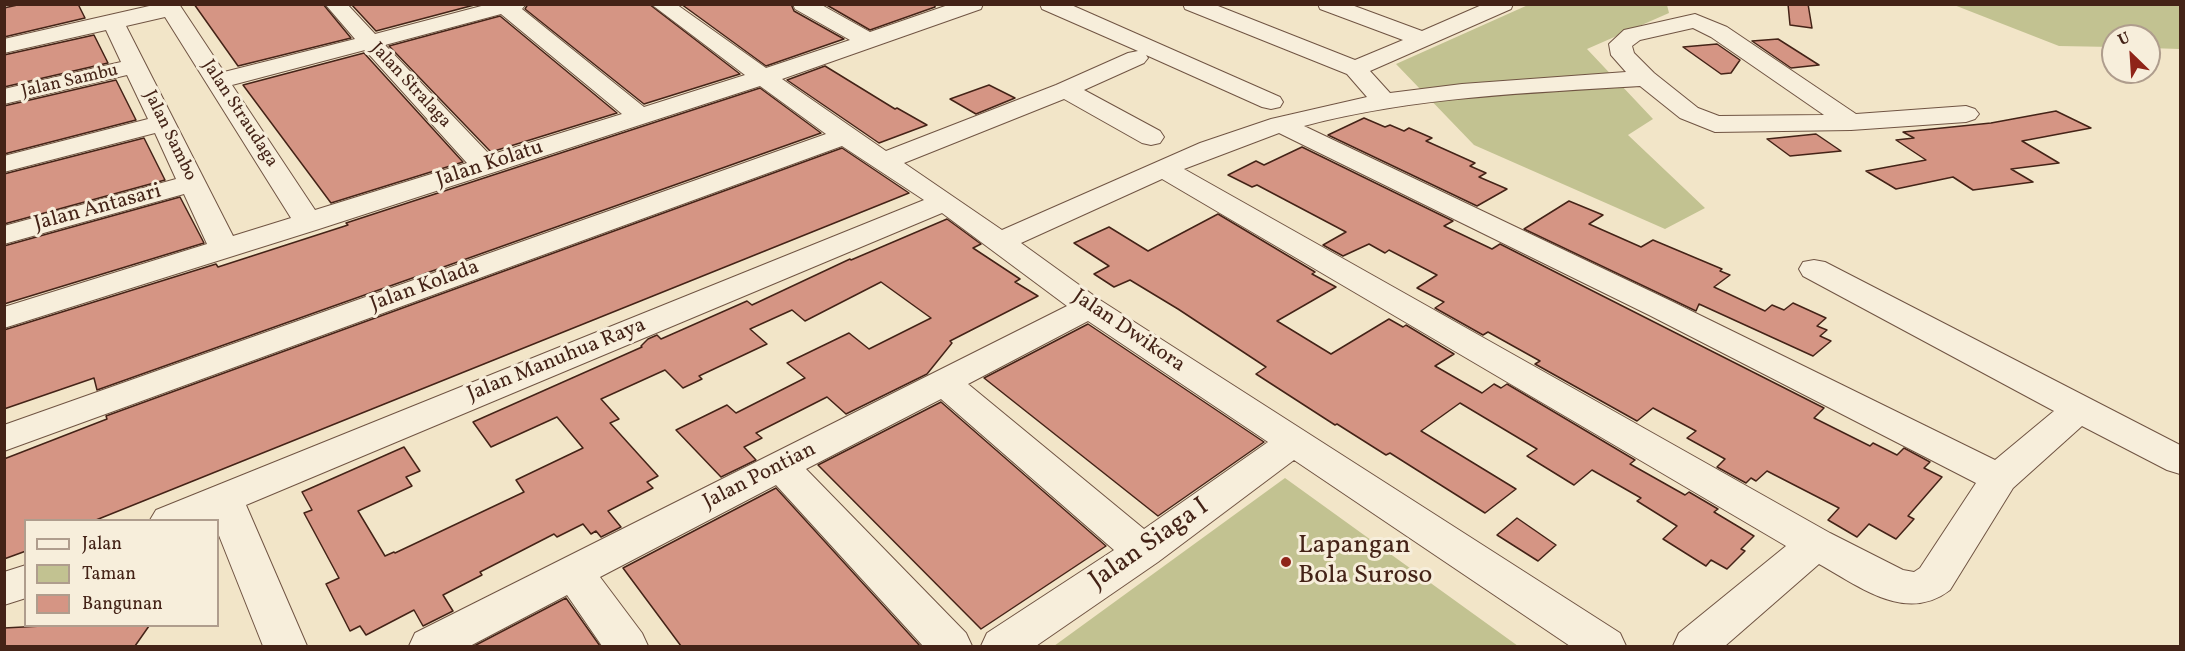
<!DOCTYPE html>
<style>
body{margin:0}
#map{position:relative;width:2185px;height:651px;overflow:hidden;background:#f2e5c8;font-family:Vollkorn,serif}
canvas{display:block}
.frame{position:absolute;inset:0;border:6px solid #442317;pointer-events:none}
.legend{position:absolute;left:24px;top:519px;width:195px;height:108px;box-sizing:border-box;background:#f7eedb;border:2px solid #af9d8d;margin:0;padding:8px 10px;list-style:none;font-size:18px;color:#442317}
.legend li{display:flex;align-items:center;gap:12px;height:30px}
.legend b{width:30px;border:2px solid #af9d8d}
.north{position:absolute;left:2101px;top:24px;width:60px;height:60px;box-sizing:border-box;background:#f7eedb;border:2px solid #af9d8d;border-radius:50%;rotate:335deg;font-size:16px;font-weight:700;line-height:24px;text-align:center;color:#442317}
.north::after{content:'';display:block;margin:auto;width:21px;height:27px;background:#8f2418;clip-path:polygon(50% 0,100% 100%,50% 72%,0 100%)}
</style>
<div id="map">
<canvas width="2185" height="651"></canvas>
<div class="frame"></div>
<ul class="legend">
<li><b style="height:8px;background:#f7eedb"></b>Jalan</li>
<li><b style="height:16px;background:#c2c291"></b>Taman</li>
<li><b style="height:16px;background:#d59584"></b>Bangunan</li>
</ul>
<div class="north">U</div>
</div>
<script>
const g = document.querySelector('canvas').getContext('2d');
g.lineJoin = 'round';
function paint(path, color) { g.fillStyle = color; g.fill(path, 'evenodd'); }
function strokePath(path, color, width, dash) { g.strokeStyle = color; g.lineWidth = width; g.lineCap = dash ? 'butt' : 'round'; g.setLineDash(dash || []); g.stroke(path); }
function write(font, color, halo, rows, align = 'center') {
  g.font = font + ' Vollkorn,serif'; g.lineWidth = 6; g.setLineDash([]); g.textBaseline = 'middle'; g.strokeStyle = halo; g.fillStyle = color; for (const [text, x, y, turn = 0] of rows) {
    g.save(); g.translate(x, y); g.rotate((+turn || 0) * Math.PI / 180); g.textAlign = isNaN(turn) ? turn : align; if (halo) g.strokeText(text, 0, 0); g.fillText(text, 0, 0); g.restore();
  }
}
paint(new Path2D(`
 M1528,5H1667L1669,13L1587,49L1653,119L1628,135L1705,208L1665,229L1474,145L1396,64Z
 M1954,5H2180V49L2149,48V36H2113V47L2059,46Z
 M1285,478L1518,646H1054Z`), '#c2c291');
const building = new Path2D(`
 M22,4H78L85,18L4,37V8Z
 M194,4H323L351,38L238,66Z
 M351,4H478L376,31Z
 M528,4H649L740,74L644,104L525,9Z
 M681,4H791L794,11L844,39L766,66Z
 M825,4H935V7L870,30Z
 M1788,4H1808L1812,28L1790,25Z
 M500,16L617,113L491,152L389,46Z
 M94,35L108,63L4,87V55Z
 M1778,39L1819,65L1791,68L1752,41Z
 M1717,44L1740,60L1731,73L1721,74L1683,47Z
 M364,53L463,162L331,203L243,85Z
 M825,66L895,109L897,108L927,125L879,143L787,80Z
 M116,80L136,120L4,154V106Z
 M989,85L1015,98L976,114L950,99Z
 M760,88L821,133L97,390L94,378L4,409V330L216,264L218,267L348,225L346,223Z
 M2056,111L2091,128L2022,141L2059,163L2011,169L2033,182L1973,190L1953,177L1896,189L1866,171L1926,160L1896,140L1914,138L1903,132L1991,123Z
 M1364,118L1385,127L1390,125L1404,131L1409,128L1432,138L1426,141L1475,163L1470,166L1486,173L1479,177L1507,189L1477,206L1328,135Z
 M1816,134L1841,151L1790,156L1767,139Z
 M144,138L165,180L4,224V174Z
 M1302,147L1453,221L1444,226L1492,249L1500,244L1824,408L1814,418L1870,446L1873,443L1897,455L1904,448L1930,462L1924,468L1942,477L1908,516L1914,519L1896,539L1869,524L1857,537L1828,520L1839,508L1767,471L1756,481L1751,478L1746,483L1717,467L1725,459L1687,438L1696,431L1653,408L1637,421L1535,364L1540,361L1488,332L1483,335L1435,308L1444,302L1417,288L1437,275L1389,250L1385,253L1369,244L1343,256L1323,245L1346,232L1257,185L1252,187L1228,175L1256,161L1264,165Z
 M842,148L909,193L96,520H26V551L4,559V459L107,419L106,416Z
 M180,197L204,243L4,304V246Z
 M1569,201L1603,215L1589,224L1641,247L1653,240L1722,269L1720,271L1730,275L1714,287L1765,311L1772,305L1784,310L1793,303L1826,318L1817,326L1827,330L1820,336L1831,341L1813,356L1699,304L1696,311L1524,229Z
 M1218,214L1315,272L1312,274L1336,287L1277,321L1331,354L1389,319L1403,327L1406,325L1454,354L1435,366L1482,393L1494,384L1501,388L1507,384L1635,460L1630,464L1685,495L1689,492L1718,509L1714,512L1754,536L1741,549L1745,551L1727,569L1711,560L1706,566L1663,539L1677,526L1637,501L1641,498L1592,470L1574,485L1527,456L1537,449L1460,403L1421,431L1516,489L1485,513L1390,453L1386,455L1337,424L1335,425L1256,374L1266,367L1178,309L1130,280L1114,287L1094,274L1109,266L1074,243L1109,227L1148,251Z
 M947,219L981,244L973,248L1020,279L1015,282L1038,296L950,341L952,343L927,374L846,414L827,397L756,433L762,438L744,447L756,460L721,477L676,430L727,405L736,413L805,378L787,363L849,333L869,349L931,318L881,282L805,321L792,310L750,329L767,344L699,376L702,379L683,388L665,370L601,399L619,419L610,423L658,476L647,482L653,488L608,511L621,527L601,537L596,531L591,534L583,524L557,537L554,534L480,572L482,575L443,595L453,611L423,626L414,610L366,635L360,626L350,631L326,584L339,578L304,513L312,510L302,492L404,447L420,471L406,477L412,486L358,511L385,556L394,552L395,553L524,492L516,480L583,448L557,417L491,447L473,422L642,347L641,346L648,339L657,335L661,339L747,301L752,305L850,259L851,260Z
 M1088,324L1264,442L1158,516L984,378Z
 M941,402L1106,546L981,629L818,465Z
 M776,488L920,646H681L623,568Z
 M1517,518L1556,545L1538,561L1497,535Z
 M566,598L600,646H474Z
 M42,626H149L135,646H4V628Z`);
paint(building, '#d59584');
strokePath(building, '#442317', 1.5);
const minor = new Path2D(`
 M158,4H179L224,72L355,39L325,4H347L375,34L489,4H526L522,9L644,107L745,75L651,4H676L766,68L850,40L795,9L793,4H820L870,32L951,4H983L981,9L782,79L886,151L1056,85L1128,53L1138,51L1042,9L1040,4H1069L1280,97L1283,102L1280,107L1271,109L1262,107L1146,55L1148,58L1144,63L1084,90L1160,131L1164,137L1160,143L1151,145L1142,143L1064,99L904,163L1002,230L1200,143L1271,119L1367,97L1347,74L1185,9L1183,4H1213L1355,60L1403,40L1320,9L1318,4H1349L1422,31L1484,4H1513L1511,9L1370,71L1390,93L1462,84L1626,72L1611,55L1609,44L1624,30L1695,14L1727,27L1856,114L1966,106L1975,109L1979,114L1975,119L1966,122L1851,130L1715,132L1680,118L1640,86C1527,93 1413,97 1304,126L1671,301L1995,460L2054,411L1803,276L1799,269L1803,262L1814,260L1825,262L2180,445V474L2167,470L2082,426L2013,488L1950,590C1906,624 1859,586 1819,564L1725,646H1673L1679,633L1786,546L1162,179L1021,243L1100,300L1620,633L1626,646H1570L1294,460L1158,562L1036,646H981L987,633L1114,550L941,399L806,469L966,633L972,646H923L776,485L600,577L642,633L648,646H602L567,595L470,646H409L415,633L1067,306L942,213L246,505L307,646H263L218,533V520H150L156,510L924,200L842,146L4,451V425L826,134L760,86L319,229L4,328V307L207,244L184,194L4,244V226L176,179L155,133L4,172V156L148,119L127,75L4,104V89L121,62L106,30L4,53V39ZM501,14L622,114L490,155L385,45ZM165,17L291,218L233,236L126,26ZM1693,28L1711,37L1824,115L1719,116L1698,108L1654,73L1634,53L1632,46L1640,40ZM365,50L467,163L315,210L232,85ZM1279,133L1649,315L1976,483L1920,568L1914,572L1903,570L1830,533L1184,169ZM1088,321L1268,442L1144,529L968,384Z
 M26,565V598L4,605V572Z`);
strokePath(minor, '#705443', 2);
paint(minor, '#f7eedb');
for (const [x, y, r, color] of [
 [1286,562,6,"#8f2418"]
]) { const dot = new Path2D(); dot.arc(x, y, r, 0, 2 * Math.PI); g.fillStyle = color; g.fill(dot); strokePath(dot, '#f7eedb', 2); }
write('18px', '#442317', '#f7eedb', [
 ["Jalan Sambu",70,82,-13],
 ["Jalan Stralaga",410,86,47],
 ["Jalan Straudaga",239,114,57],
 ["Jalan Sambo",169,136,64]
]);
write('21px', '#442317', '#f7eedb', [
 ["Jalan Kolatu",490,165,-18],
 ["Jalan Antasari",98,209,-15],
 ["Jalan Kolada",425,287,-20],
 ["Jalan Dwikora",1128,332,34],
 ["Jalan Manuhua Raya",557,361,-22],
 ["Jalan Pontian",760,477,-27]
]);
write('26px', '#442317', '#f7eedb', [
 ["Jalan Siaga I",1150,545,-35]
]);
write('26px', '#442317', '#f7eedb', [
 ["Lapangan",1298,547],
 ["Bola Suroso",1298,577]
], 'left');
</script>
